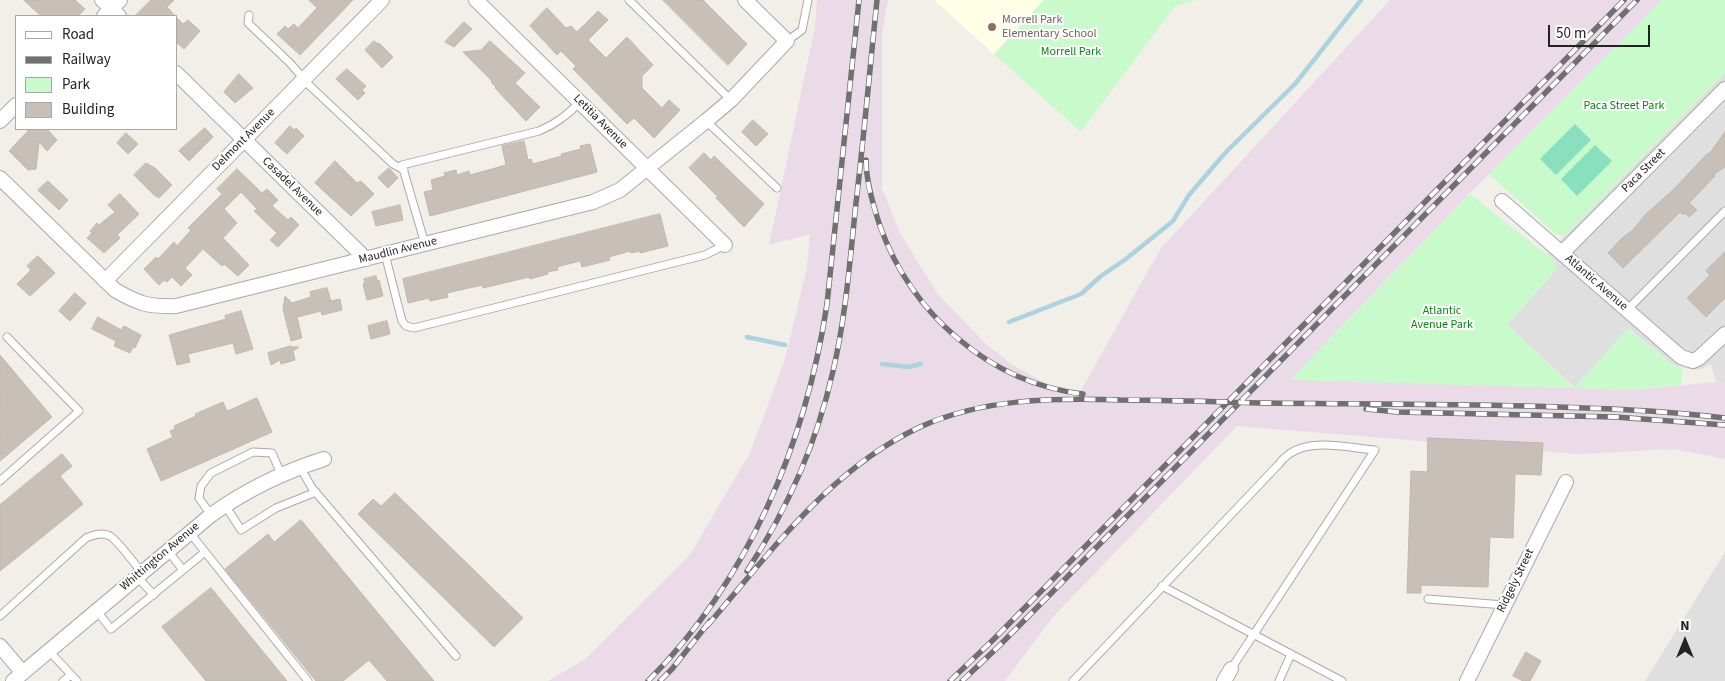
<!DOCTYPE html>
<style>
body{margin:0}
#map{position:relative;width:1725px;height:681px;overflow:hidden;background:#f2efe9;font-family:"Source Sans 3",sans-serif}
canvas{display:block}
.legend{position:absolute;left:15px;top:15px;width:162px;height:115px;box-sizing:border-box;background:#fff;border:1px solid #a7a7a7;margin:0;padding:6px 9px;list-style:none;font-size:15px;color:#222}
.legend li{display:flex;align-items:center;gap:10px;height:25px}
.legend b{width:25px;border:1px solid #a7a7a7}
.north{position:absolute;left:1660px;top:616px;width:50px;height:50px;-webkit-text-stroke:4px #fff;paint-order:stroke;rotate:0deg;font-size:14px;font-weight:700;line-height:20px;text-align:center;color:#222}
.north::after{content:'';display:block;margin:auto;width:18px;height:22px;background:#222;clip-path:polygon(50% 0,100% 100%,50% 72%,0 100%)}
.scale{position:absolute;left:1548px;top:25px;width:102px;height:22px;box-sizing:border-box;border:2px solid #222;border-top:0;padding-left:6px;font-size:15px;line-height:18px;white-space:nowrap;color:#222;-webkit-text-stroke:4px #fff;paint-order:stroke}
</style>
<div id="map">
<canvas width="1725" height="681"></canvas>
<ul class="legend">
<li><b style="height:6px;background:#fff"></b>Road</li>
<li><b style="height:6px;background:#707070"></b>Railway</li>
<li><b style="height:14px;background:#c8facc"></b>Park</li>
<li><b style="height:14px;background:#c7bfb8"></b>Building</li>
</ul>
<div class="north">N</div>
<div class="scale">50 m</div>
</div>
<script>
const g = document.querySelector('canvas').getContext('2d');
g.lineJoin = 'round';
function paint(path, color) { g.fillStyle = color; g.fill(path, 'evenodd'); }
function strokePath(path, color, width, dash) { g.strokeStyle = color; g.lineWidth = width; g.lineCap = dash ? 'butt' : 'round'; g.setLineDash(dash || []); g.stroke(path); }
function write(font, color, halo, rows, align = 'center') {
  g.font = font + ' "Source Sans 3",sans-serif'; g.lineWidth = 4; g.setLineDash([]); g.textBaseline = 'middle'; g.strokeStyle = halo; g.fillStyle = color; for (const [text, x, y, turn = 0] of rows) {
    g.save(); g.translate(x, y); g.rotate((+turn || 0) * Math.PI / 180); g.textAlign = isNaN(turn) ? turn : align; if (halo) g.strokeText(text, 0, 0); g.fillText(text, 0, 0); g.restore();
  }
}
paint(new Path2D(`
 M1725,73V383L1716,382L1711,364L1702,369L1692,370L1672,364L1629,328L1575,388L1507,325L1556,270V262L1547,254Z
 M1725,552V681H1645Z`), '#e0dfdf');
paint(new Path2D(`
 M817,0H888L882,34V188L900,233L937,293L986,344L1014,366L1076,399L1161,248L1390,0H1662L1476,187L1291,379L1634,390L1716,382L1725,383V459L1674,449L1578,454L1237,426L1053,617L1005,681H548L585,659L689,556L750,453L785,359L807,267L810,234L769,245L815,27Z`), '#ebdbe8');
paint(new Path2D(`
 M934,0H1044L994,54Z`), '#ffffe5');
paint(new Path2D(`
 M1044,0H1196L1175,6L1081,132L994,54Z
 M1662,0H1725V73L1564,236L1554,233L1489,174Z
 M1470,194L1556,262V270L1507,325L1574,388L1628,328L1672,364L1683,368L1681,385L1634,390L1290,380Z`), '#c8facc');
paint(new Path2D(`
 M1575,124L1591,140L1556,175L1540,159Z
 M1595,145L1612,161L1577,196L1561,179Z`), '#88e0be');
strokePath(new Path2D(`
 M1009,322L1081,294L1101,276L1126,259L1173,221L1189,195L1226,152L1295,84L1361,0
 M747,337L785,345
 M882,364L908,367L921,364`), '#aad3df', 4.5);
const building = new Path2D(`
 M24,0H75L85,9L78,16H41Z
 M151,0H174L167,7L175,16H135Z
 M309,0H353L300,55L277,34L285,26L288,29L294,24L298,28L317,8Z
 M663,0H703L747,44L728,65Z
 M547,8L566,28L571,26L577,32L598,11L608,20L588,40L606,58L627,37L653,65L642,76V88L662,108L669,100L680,110L654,138L634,118L627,124L573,69L576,66L561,51L557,55L530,26Z
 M176,17L183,24L188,20L200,31L184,49L176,42Z
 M464,22L472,29L454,47L445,42Z
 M374,41L378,44L379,43L393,57L382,68L365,50Z
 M490,41L525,73L515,83L540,107L526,121L495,88L496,87L491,82L492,81L463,52L481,50Z
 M347,69L366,86L362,90L365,93L358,100L336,79Z
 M239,74L253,88L235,103L224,92Z
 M753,120L768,134L756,146L742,132Z
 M290,126L294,130L296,128L304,136L287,154L275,143Z
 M205,128L213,137L189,161L179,151Z
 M26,129H47L57,140L47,151L39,142L36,169L28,170L9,151L28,131Z
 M1725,132V167L1714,174L1715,176L1689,203L1697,210L1689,217L1685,213L1683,215L1680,212L1623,268L1608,253L1622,238L1633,230L1645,215L1673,190L1708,153L1709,154Z
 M126,133L138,144L128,154L117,143Z
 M524,141L528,160L531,159L533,164L562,156L561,154L581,149L580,146L590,144L597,172L430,216L424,192L433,190L431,180L445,176L444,173L456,170L457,175L469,171L470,175L506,165L502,146Z
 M704,153L711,160L714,156L764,204L744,227L716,198L718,197L689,168Z
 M335,161L357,183L361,181L374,194L351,216L315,183Z
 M146,163L155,168L172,185L159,198L156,196H155L134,175Z
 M389,168L398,178L388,188L378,178Z
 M237,169L262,193L267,189L278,200L272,206L288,220L291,217L299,225L278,247L270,240L277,233L254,211L257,209L241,192L224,209L237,223L223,238L249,265L238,276L224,264L222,266L203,249L185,268L192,275L181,286L172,277L167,282L164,280L159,285L144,269L156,257L158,259L174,242L177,246L191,230L188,228L222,194L217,189Z
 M48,181L68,200L59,210L38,190Z
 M120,194L139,214L117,235L120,238L104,253L87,238L92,233L90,231L97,223L99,225L115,212L108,205Z
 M400,205L403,220L376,226L372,212Z
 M660,214L668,246L640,253V251L631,253L630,251L609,257L610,260L582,267L580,261L557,267L558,270L547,272L548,274L530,279L529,277L521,279L483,288L482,285L447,293L448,297L430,301L429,298L408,303L403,279Z
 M1725,252V298L1706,317L1687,298L1710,275L1706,271Z
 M38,256L55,273L30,296L17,284L31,270L27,266Z
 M376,276L377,281L379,280L383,296L367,300L363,284L365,283L364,279Z
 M327,288L331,301L340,299L342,310L322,315L321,311L297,317L302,338L291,341L283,309L285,296L292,303L311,297L310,292Z
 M75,293L86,303L70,321L59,311Z
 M241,311L253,349L236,354L233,343L188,354L190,362L177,365L169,335L226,319L225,316Z
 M98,317L121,330L124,326L141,335L135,348L133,347L130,353L114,346L116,341L92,329Z
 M387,321L390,334L371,339L368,326Z
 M291,346L292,347H299L293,351L295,360L281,364L280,360L271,365L268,353Z
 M0,355L52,417L0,461Z
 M257,398L272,432L161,481L147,449L173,437L170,431L175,429L174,426L196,416L195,414L223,402L227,411Z
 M1428,438L1543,443L1541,475L1515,474L1513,538L1490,537L1488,587L1421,585V593H1407L1411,471L1427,472Z
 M62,454L72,466L60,476L83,504L0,571V505Z
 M395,493L523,618L494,647L358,514L373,499L381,506Z
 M301,520L434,681H387L369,660L343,681H316L225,569L268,534L274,542Z
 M211,588L287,681H206L162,627Z
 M1526,652L1541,661L1530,681H1523L1513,676Z`);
paint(building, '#c7bfb8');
strokePath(building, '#c4b6ab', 1);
const service = new Path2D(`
 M629,0L731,100
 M249,15L248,23L290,63L309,85L393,164L404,170
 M787,41L802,30L808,0
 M706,121L777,188
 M425,244L402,165L539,131C556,124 567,115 580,102
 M385,254L402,321L406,326L414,328L705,255L725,245
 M1627,310L1725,211
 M300,467L312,488L456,656
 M0,481L79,411L7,337
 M225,505L241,530L276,508L316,492
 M211,515L199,498L201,486L211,473L253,452L272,453L281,474
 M190,533L308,681
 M168,551L183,570
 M137,577L154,595
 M1162,586L1342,681
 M1428,599L1504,605
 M97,611L111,629L205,552
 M0,616L86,538C93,535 103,532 110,536C118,541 135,564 142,573
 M49,651L77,681
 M63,681L71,675
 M1073,681L1278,465C1281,461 1285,457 1289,454C1312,438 1349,448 1375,450L1231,669
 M1279,681L1291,654`);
const minor = new Path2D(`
 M102,0L119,16
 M476,0L725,245
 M104,16L120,0
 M176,73L366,259
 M0,121L16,105
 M0,178L115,290C139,304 149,307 176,306L593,202L620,190L706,121L731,100L787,41L745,0
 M1502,201L1681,357L1693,361L1699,358L1725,334
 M1562,253L1725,89
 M105,281L382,0
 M0,646L23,673
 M13,681L211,515C246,490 283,472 324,459
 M1224,681L1231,669
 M1467,681L1566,482`);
strokePath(service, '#a9a9a9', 9);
strokePath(minor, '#a9a9a9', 16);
strokePath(service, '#fff', 7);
strokePath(minor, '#fff', 14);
const rail = new Path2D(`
 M866,160C866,182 873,205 880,226C911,313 989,383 1083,394
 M1366,409L1398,412L1615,417L1725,425
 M747,571C787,510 817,442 833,371C846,316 850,259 856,203C864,135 870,68 877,0
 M707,626C771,552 830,469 920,427C984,398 1053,398 1121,400C1169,400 1217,402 1265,403C1352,404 1439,404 1526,406C1592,408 1659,410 1725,418
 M648,681C748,581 806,443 827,304L859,0
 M660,681L672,669L710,621
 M950,681L993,640L1624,0
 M962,681L999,646L1637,0`);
strokePath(rail, '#707070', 5.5);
strokePath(rail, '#fff', 4, [11]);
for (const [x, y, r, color] of [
 [992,27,5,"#8d6e63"]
]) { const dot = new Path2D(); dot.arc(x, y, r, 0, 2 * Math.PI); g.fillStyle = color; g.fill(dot); strokePath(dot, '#fff', 2); }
write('12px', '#785e54', '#fff', [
 ["Morrell Park",1002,20],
 ["Elementary School",1002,34]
], 'left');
write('12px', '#0c8416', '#fff', [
 ["Morrell Park",1071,52],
 ["Paca Street Park",1624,106],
 ["Atlantic",1442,311],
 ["Avenue Park",1442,325]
]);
write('12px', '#222', '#fff', [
 ["Letitia Avenue",600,122,45],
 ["Delmont Avenue",244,140,-45],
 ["Paca Street",1644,171,-45],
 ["Casadel Avenue",292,187,44],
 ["Maudlin Avenue",398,251,-14],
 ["Atlantic Avenue",1596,283,41],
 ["Whittington Avenue",160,557,-40],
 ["Ridgely Street",1516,581,-64]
]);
</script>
